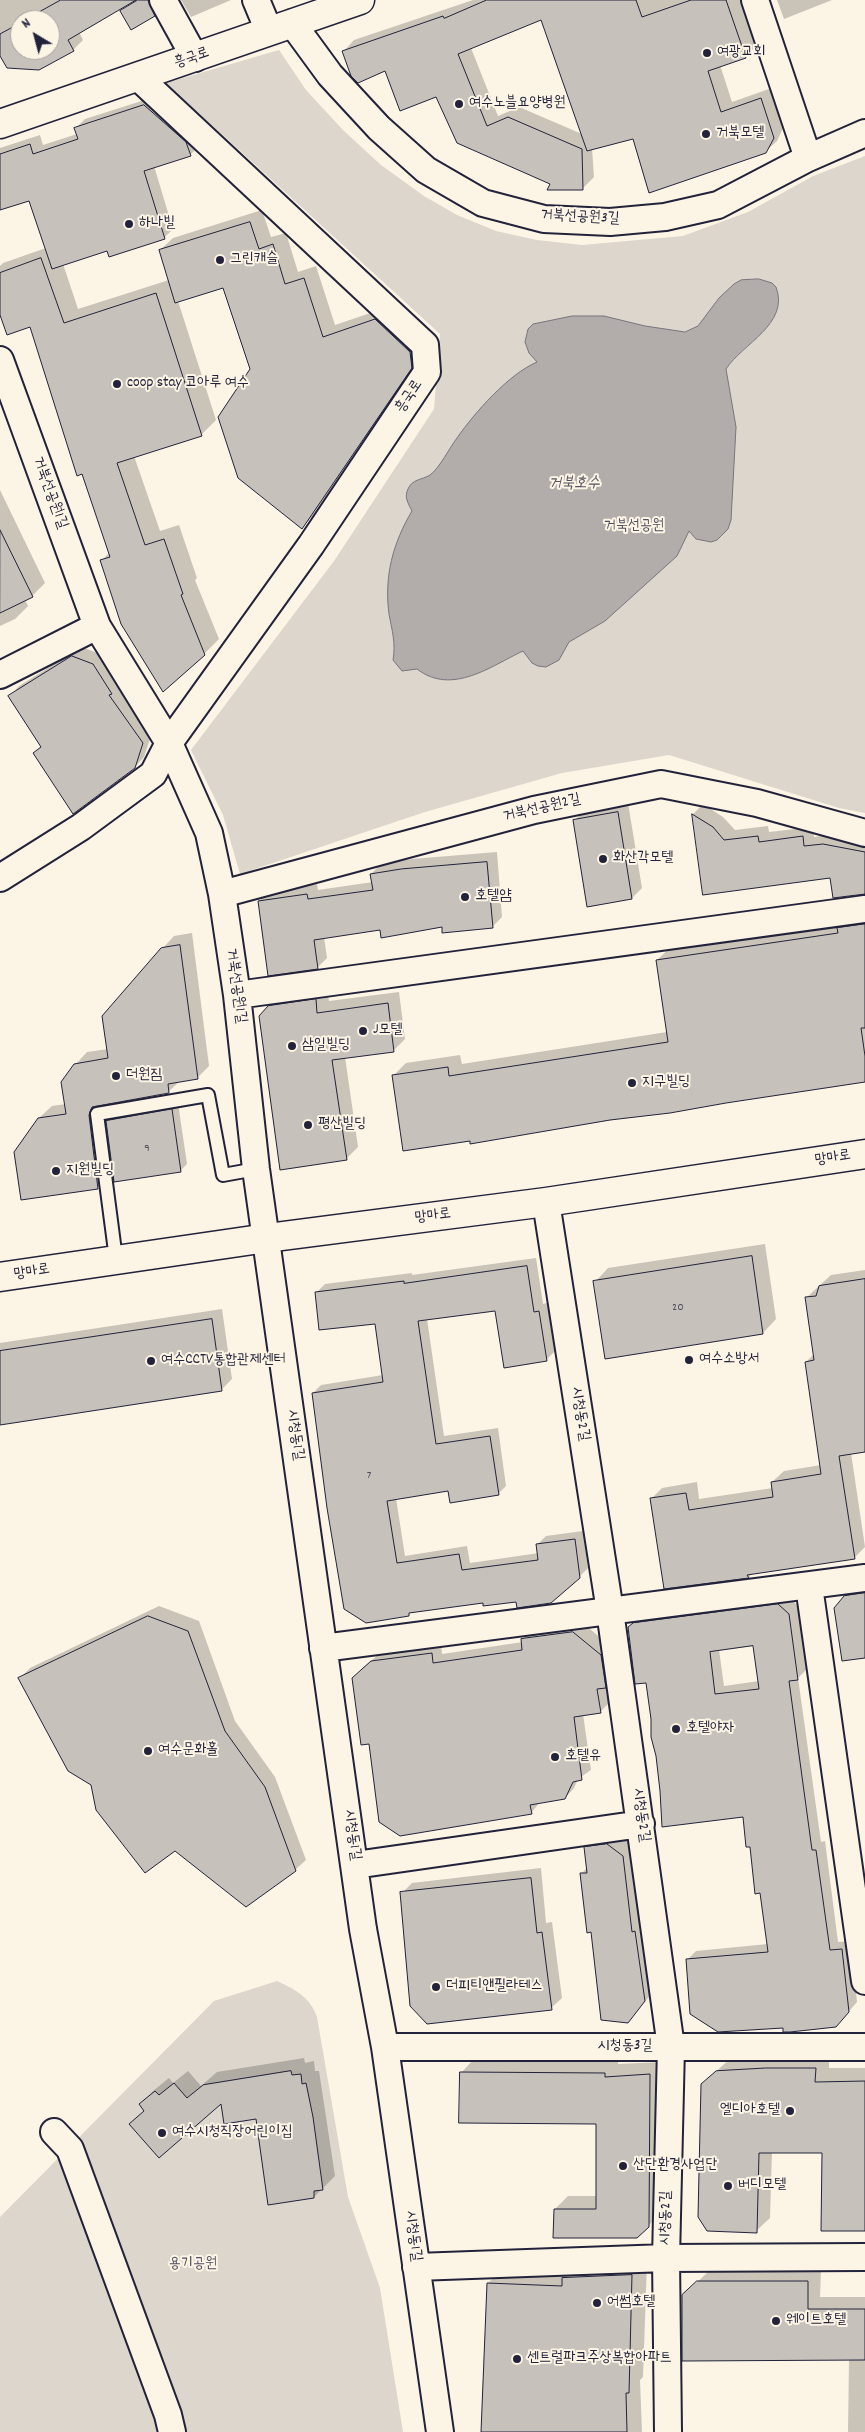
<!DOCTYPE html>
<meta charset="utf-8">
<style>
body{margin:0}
#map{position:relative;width:865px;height:2432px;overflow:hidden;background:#fcf5e5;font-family:Dekko,sans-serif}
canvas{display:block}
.north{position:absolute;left:10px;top:10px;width:50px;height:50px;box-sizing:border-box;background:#fcf5e5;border:1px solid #a5a1a1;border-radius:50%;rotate:323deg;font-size:14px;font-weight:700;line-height:20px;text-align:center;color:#22223b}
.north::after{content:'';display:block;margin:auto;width:18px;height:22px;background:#22223b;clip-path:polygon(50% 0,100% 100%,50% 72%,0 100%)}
</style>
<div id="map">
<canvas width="865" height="2432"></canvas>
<div class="north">N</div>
</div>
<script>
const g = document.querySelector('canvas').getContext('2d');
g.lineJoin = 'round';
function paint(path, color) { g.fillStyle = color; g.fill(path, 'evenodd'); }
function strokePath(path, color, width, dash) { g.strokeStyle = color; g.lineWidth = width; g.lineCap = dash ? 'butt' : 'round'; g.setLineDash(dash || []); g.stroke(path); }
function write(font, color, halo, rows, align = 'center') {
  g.font = font + ' Dekko,"Poor Story",sans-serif'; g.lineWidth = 4; g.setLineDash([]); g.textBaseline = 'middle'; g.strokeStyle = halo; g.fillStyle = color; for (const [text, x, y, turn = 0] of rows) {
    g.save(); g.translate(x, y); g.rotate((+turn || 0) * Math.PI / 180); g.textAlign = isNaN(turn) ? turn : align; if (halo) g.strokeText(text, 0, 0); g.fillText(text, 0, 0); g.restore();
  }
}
paint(new Path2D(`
 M279,50L306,90L343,130L381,165L424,196L457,215L496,231L537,240L582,245L683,236L748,212L813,176L865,156V813L839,808L669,755L562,773L425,812L240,874L223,815L191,750L334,561L434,409L440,334L166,83Z
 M277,1981C296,1990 310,1997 317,2017L348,2197L380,2288L403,2432H0V2217L214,2001Z`), '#dcd6cc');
const water = new Path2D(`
 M759,279L772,283L776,287C790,324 742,344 726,369L736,427L731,520L728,529L717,540L711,542L696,539L689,531L677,556L605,621L569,642L559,660L546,667L538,666L532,663L523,651C491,666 452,696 417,669L402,671L393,660C396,644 392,630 389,614C384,576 393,543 412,511C408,503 404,497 408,489C412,479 422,480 430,475C439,469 450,447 457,438C475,412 509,374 537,362L529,353L525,342L528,329L533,324L572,316H604L645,326L685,332L698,326L719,298L734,284L741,280Z`);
paint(water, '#b2adab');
strokePath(water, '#78757e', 1);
paint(new Path2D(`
 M0,0H125L79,32L83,40L73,50L39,69L0,53ZM20,20H50V50H20Z
 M181,0H231L191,17Z
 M473,0H740L756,46L745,57L720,65L732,102L772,88L784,126L777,141L765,152L633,138L592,148L594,177L583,188L551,183L437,95L344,51L354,40ZM542,19L582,134L519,107L498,116L471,48Z
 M777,0H832L784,19Z
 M154,97L199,146L190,155L154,166L173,229L164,238L108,250L63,264L78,309L169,280L160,250L173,238L262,210L271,237L286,233L298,272L316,266L335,325L388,307L424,354L314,515L302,527L224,287L178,301L216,420L201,435L134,456L160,531L179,525L197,578L195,580L219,639L204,654L102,560L110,552L31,325L0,311V266L3,263L46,248L30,199L0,209V148L40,135L43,145L77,134L76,128L85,119Z
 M0,490L45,583L32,596L25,600L28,606L15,619L0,626Z
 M82,647L102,655L152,733L144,757L135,767L34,753L41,746L10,696L19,686Z
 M628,803L642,888L632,898L575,820L585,810Z
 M703,804L723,817L735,830L768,826L769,832L813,827L814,837L834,834L865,840V892L831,876L704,894L693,814Z
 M497,852L502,917L492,927L443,926L381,929L324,937L327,958L317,968L259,901L269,891L317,884L318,890L373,882L371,874L381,864L412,859Z
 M865,913V1081L471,1142V1140L393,1076L406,1063L460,1055L462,1064L667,1032L657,960L670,948Z
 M192,933L209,1066L197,1078L180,1081L168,1092L101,1105L109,1176L97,1188L39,1118L52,1106L66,1104L75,1065L87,1052L108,1049L162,949L174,936Z
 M327,988L329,1001L399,992L405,1039L393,1051L345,1057L358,1147L346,1159L269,1007L281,995Z
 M178,1103L187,1164L180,1171L107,1121L114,1114Z
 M765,1244L776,1319L763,1333L606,1357L595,1282L608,1268Z
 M536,1258L543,1304L547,1303L555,1351L546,1360L496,1309L427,1319L444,1436L498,1428L506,1486L498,1494L449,1490L396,1498L405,1556L467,1546L470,1563L539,1553L538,1544L546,1536L583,1531L588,1568L579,1577L517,1600L484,1601L411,1612L409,1614L313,1393L321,1385L383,1375L376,1322L316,1293L325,1284L412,1273V1275Z
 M865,1270V1451L851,1453L865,1547L854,1558L752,1573L749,1577L665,1587L651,1499L662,1488L697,1482L699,1499L773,1488L772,1482L784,1471L821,1465L806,1362L814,1354L806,1298L831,1275Z
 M222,1309L232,1379L221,1390L0,1423V1343Z
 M865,1584V1656L845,1597L857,1585Z
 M788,1596L797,1605L807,1669L798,1678L821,1842L825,1841L838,1942L851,1941L857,2002L845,2016L687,1960L696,1951L768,1944L761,1892L744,1816L661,1791L647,1682L629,1628L639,1619ZM754,1645L759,1681L724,1686L719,1650Z
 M159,1606L199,1621L235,1721L275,1777L306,1860L295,1870L92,1784L20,1678L30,1668Z
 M583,1623L610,1646L614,1678L607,1685L609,1703L600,1712L583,1714L591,1770L578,1779L574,1788L565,1798L540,1802L531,1813L363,1668L381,1652L441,1644L442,1654L523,1642L522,1639L532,1630Z
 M617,1834L632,1845L655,1990L628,2021L592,1931L581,1874L588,1867L585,1848L595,1838Z
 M541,1868L546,1923L552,1922L562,1998L551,2008L402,1893L412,1883Z
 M829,2055V2068H865V2230L823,2151L772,2152L770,2218L756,2231L702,2084L731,2058Z
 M304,2058L305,2063L314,2061L315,2071H319L335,2176L314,2197L258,2118L222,2102L131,2124L145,2110L140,2105L153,2091L169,2078L173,2083L188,2071L201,2086L217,2072Z
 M474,2059L618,2060V2064L663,2062L662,2212L637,2237L555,2209L568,2196H597L598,2123L461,2073Z
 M647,2261L643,2377L640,2380L642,2432H482L488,2283L503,2269Z
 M712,2268L821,2269L820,2297H865V2432H848L849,2359L683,2296Z`), '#0003');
const building = new Path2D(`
 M61,0H136L68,40L74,51L39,70L7,68L0,56V34L20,23V50H50V20H25Z
 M138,0H148L155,16L131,30L120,11Z
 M487,0H636L642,17L691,0H726L746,58L708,71L721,112L761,98L774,138L766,153L649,193L633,139L587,151L541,20L458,54L487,126L508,117L582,149L583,190H547L550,184L457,143L436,97L400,111L385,71L358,83L351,76L342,51L443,16L444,18Z
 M144,105L186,142L191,156L144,171L165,239L109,257L107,251L52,269L29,201L0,210V154L30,144L33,154L78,139L74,128Z
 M250,222L259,249L273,244L285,284L304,278L323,337L375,319L410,352L412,368L302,529L238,478L218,417L250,369L223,288L175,303L159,250Z
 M41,258L64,323L156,293L202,436L117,463L145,545L164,539L183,594L181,595L205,655L163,692L121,624L100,560L110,557L82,474L77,476L30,327L7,335L0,315V273Z
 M0,530L33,597L0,613Z
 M72,656L93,664L112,694L109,695L143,743L135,768L73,814L33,753L41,747L8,696Z
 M618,812L632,899L587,907L573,820Z
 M692,814L713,827L724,840L758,836L759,842L803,836L804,846L823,844L865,852V894L833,898L830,878L703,895Z
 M487,862L493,928L442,933V927L381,938L380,930L314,940L318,969L268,976L258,901L307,894L308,899L373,890L370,874L401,869Z
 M865,924V1028H861L865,1056V1082L726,1103L670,1113L610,1120L470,1144V1141L403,1151L392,1075L448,1067L449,1076L668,1042L656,960L838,933L837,928Z
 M180,945L198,1079L168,1084L169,1093L92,1107L89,1115L98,1189L21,1200L14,1152L38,1118L66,1114L61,1082L74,1064L108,1058L102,1016L161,948Z
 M316,999L317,1013L388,1003L394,1052L332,1060L347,1160L280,1170L259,1016L268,1006Z
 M172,1109L181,1172L114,1182L106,1121Z
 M752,1256L763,1334L605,1359L593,1281Z
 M527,1266L534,1312L539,1311L547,1361L504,1368L495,1311L418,1321L436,1444L490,1436L499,1495L450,1503L448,1491L387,1501L397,1563L459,1554L462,1570L538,1560L536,1544L575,1539L580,1578L551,1603L517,1608L516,1602L483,1606V1603L409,1613V1616L366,1623L344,1609L327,1508L312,1393L383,1382L375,1324L319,1330L315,1292L404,1281V1283Z
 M865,1279V1452L839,1456L855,1559L747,1575L749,1578L664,1589L650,1498L686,1493L689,1510L773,1497L771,1482L821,1474L805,1362L814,1360L805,1297L816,1296L819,1286Z
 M212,1319L222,1391L0,1425V1351Z
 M865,1593V1658L842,1661L834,1608L844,1596Z
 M778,1604L789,1614L798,1680L789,1681L812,1850H816L830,1950L842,1949L849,2012L836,2027L790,2032H783V2028L718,2032L690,2014L686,1959L768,1952L760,1893L755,1894L750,1847H746L743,1817L662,1827L660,1791L656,1756L651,1737V1719L646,1683L635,1684L628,1627L633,1623ZM753,1646L759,1689L715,1694L710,1652Z
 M148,1616L188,1631L225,1731L265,1787L296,1871L246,1907L175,1851L145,1873L96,1810L91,1785L68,1771L18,1678Z
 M573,1632L601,1655L606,1688L597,1689L601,1713L574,1717L582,1780L573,1782L565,1799L530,1805L532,1814L400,1836L379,1822L369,1744L361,1745L352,1678L371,1661L432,1653L433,1663L522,1650L521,1639Z
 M607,1844L623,1856L632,1932L635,1931L645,2001L628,2023L601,2020L591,1932L587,1933L580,1873H587L584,1847Z
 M531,1878L537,1933L542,1932L552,2010L427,2024L410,2006L400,1892Z
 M766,2068H816L815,2082L865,2081V2231H821L822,2153H759L757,2233L707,2231L698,2217L701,2084L716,2071Z
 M291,2071L292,2075L301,2074L302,2084L306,2083L313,2117L323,2190L314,2191V2198L268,2205L256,2119L224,2124L221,2104L159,2158L129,2124L144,2111L139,2104L155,2091L159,2095L174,2083L187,2098L203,2085Z
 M460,2072L605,2073V2077L650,2074L649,2227L637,2238H553L554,2209H596V2124L459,2123Z
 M632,2275L629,2393H626L627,2432H481L487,2283L562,2286V2278Z
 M697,2281H808V2309H865V2360L682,2361V2295Z`);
paint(building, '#c6c1bb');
strokePath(building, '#22223b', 1);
const lane = new Path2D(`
 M116,1259L97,1114L208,1095L223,1175L256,1169`);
const street = new Path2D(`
 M163,0L195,58
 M256,0L269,31
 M755,0L808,158
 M292,23L330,75L379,128L426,170L483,203L544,219L610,222L665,217L718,205L808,158L865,133
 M0,360L97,626L169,743L209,833L222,894L237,995L256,1169L363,1929L385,2047L440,2432
 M0,675L97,626
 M0,878L81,827L153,774L169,743L311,545L427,372L425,345L138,77
 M222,894L534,810L661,784L757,803L865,833
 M237,995L865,909
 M546,1202L610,1611L671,2047L666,2258L668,2432
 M809,1586L865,1981
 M323,1648L865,1578
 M355,1865L641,1824
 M385,2047H865
 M54,2132L70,2149L168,2415L172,2432
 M416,2267L666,2258L865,2257`);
const secondary = new Path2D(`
 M0,124L360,0
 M0,1277L267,1238L546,1202L865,1154`);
strokePath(lane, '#22223b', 16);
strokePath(street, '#22223b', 30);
strokePath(secondary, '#22223b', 31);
strokePath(lane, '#fcf5e5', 12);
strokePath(street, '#fcf5e5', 26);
strokePath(secondary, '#fcf5e5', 28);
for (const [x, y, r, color] of [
 [707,53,5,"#22223b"],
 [459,104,5,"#22223b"],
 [706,134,5,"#22223b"],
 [129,224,5,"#22223b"],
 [220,260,5,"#22223b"],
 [117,384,5,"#22223b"],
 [603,859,5,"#22223b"],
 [465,897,5,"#22223b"],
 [363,1031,5,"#22223b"],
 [292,1046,5,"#22223b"],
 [116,1076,5,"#22223b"],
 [632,1083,5,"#22223b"],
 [308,1125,5,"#22223b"],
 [56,1171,5,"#22223b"],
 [689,1360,5,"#22223b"],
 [151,1361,5,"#22223b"],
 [676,1729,5,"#22223b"],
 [148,1751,5,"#22223b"],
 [555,1757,5,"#22223b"],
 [436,1987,5,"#22223b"],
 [790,2111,5,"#22223b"],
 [162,2133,5,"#22223b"],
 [623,2166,5,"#22223b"],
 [728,2186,5,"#22223b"],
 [597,2303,5,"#22223b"],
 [776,2321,5,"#22223b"],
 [517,2359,5,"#22223b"]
]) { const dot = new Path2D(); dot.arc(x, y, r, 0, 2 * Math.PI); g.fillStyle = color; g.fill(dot); strokePath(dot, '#fcf5e5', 2); }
write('12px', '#4b4a5b', null, [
 ["9",147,1149],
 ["20",678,1308],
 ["7",369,1476]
]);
write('15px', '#22223b', '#fcf5e5', [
 ["여광교회",717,53],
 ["여수노블요양병원",469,104],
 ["거북모텔",716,134],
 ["하나빌",139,224],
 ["그린캐슬",230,260],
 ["coop stay 코아루 여수",127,384],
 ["화산각모텔",613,859],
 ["호텔얌",475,897],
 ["J모텔",373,1031],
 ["삼일빌딩",302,1046],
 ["더원짐",126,1076],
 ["지구빌딩",642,1083],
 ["평산빌딩",318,1125],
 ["지원빌딩",66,1171],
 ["여수소방서",699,1360],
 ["여수CCTV통합관제센터",161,1361],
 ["호텔야자",686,1729],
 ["여수문화홀",158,1751],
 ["호텔유",565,1757],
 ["더피티앤필라테스",446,1987],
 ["엘디아호텔",780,2111,"right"],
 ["여수시청직장어린이집",172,2133],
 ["산단환경사업단",633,2166],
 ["버디모텔",738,2186],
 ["어썸호텔",607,2303],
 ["웨이트호텔",786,2321],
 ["센트럴파크주상복합아파트",527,2359]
], 'left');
write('15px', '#22223b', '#fcf5e5', [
 ["흥국로",192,59,-19],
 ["거북선공원3길",580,218,3],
 ["흥국로",410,397,-56],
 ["거북선공원1길",49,493,70],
 ["거북선공원2길",542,809,-13],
 ["거북선공원1길",235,986,82],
 ["망마로",833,1159,-9],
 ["망마로",433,1217,-7],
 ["망마로",32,1273,-9],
 ["시청동2길",579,1414,81],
 ["시청동1길",294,1435,82],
 ["시청동2길",640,1815,82],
 ["시청동1길",351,1835,82],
 ["시청동3길",625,2047],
 ["시청동2길",667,2218,-89],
 ["시청동1길",412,2236,83]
]);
write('15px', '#504f5f', '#fcf5e5', [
 ["거북선공원",634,527],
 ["용기공원",193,2265]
]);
write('italic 16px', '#545362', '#fcf5e5', [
 ["거북호수",574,485]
]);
</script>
